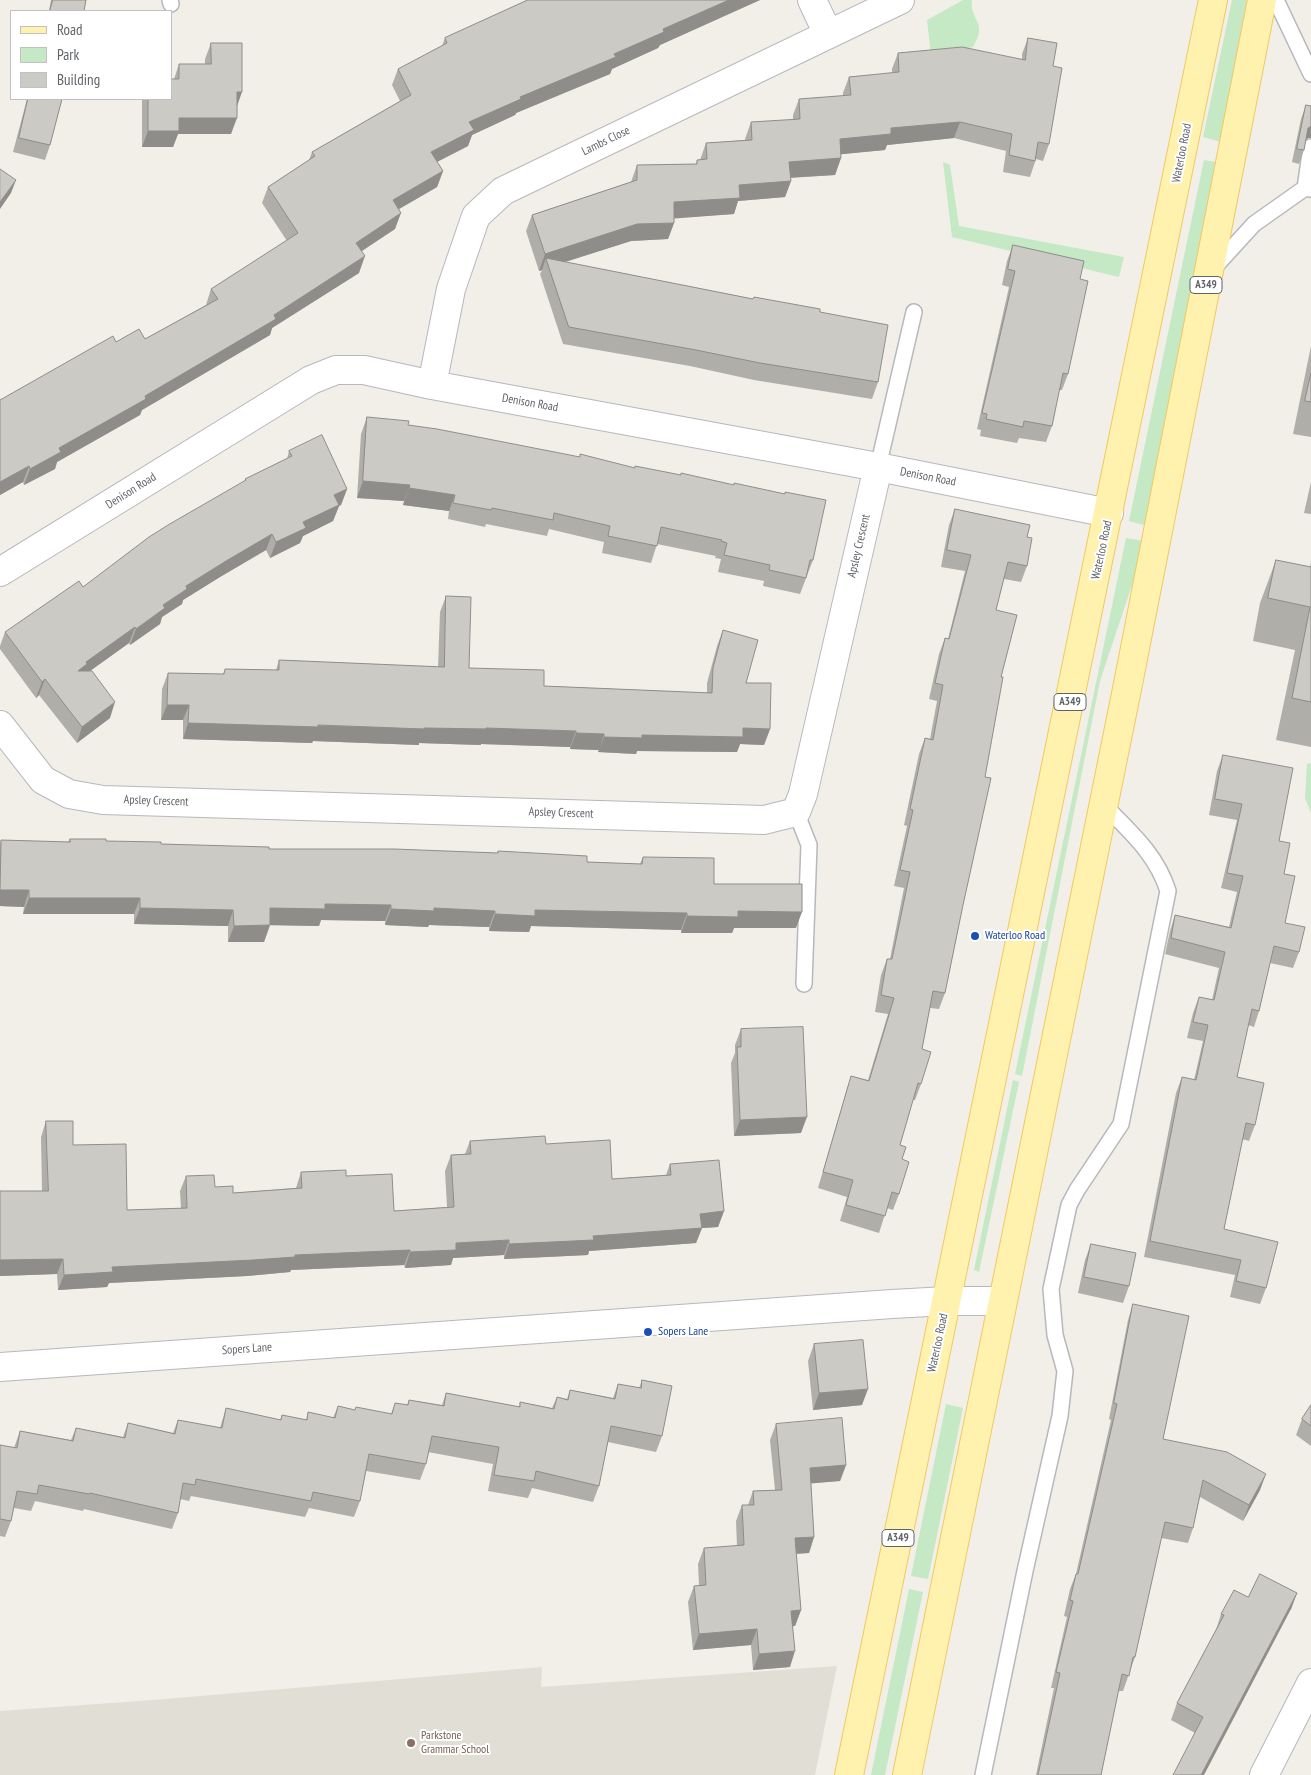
<!DOCTYPE html>
<style>
body{margin:0}
#map{position:relative;width:1311px;height:1775px;overflow:hidden;background:#f1efe8;font-family:"PT Sans Narrow",sans-serif}
canvas{display:block}
.legend{position:absolute;left:10px;top:10px;width:162px;height:90px;box-sizing:border-box;background:#fff;border:1px solid #bfc1c3;margin:0;padding:6px 9px;list-style:none;font-size:15px;color:#5f6368}
.legend li{display:flex;align-items:center;gap:10px;height:25px}
.legend b{width:25px;border:1px solid #bfc1c3}
</style>
<div id="map">
<canvas width="1311" height="1775"></canvas>
<ul class="legend">
<li><b style="height:6px;background:#fff2af"></b>Road</li>
<li><b style="height:14px;background:#c5e8c5"></b>Park</li>
<li><b style="height:14px;background:#cccac5"></b>Building</li>
</ul>
</div>
<script>
const g = document.querySelector('canvas').getContext('2d');
g.lineJoin = 'round';
function paint(path, color) { g.fillStyle = color; g.fill(path, 'evenodd'); }
function strokePath(path, color, width, dash) { g.strokeStyle = color; g.lineWidth = width; g.lineCap = dash ? 'butt' : 'round'; g.setLineDash(dash || []); g.stroke(path); }
function write(font, color, halo, rows, align = 'center') {
  g.font = font + ' "PT Sans Narrow",sans-serif'; g.lineWidth = 4; g.setLineDash([]); g.textBaseline = 'middle'; g.strokeStyle = halo; g.fillStyle = color; for (const [text, x, y, turn = 0] of rows) {
    g.save(); g.translate(x, y); g.rotate((+turn || 0) * Math.PI / 180); g.textAlign = isNaN(turn) ? turn : align; if (halo) g.strokeText(text, 0, 0); g.fillText(text, 0, 0); g.restore();
  }
}
paint(new Path2D(`
 M837,1666L815,1775H0V1711L153,1700L542,1667L541,1687Z`), '#e1ded6');
paint(new Path2D(`
 M963,0H972C970,15 980,20 979,31C979,36 975,43 973,47L965,49L934,81L927,20Z
 M1232,0H1247L1221,142L1203,137Z
 M1204,160L1221,163L1148,526L1129,521Z
 M943,162L950,165L959,226L1124,257L1119,277L952,237Z
 M1126,538L1144,541L1133,582L1100,681L1022,1076L1015,1074Z
 M1311,763V813L1305,798L1307,764Z
 M1013,1080L1019,1082L979,1272L974,1270Z
 M946,1404L963,1408L928,1579L911,1576Z
 M909,1589L923,1592L885,1775H871Z`), '#c5e8c5');
const lane = new Path2D(`
 M170,0L171,4
 M1276,0L1311,74
 M1305,188L1311,147
 M1212,270L1254,224L1305,188L1311,189
 M878,467L914,312
 M796,812L809,845L804,984
 M983,1775L1025,1571L1060,1416L1065,1371L1055,1335L1051,1289L1069,1205L1077,1190L1121,1124L1168,891C1156,853 1129,831 1102,803`);
const street = new Path2D(`
 M812,0L828,34
 M432,385L451,289L476,216L503,191L900,0
 M0,572L311,380L336,370H364L432,385L878,467L1109,513
 M0,725L43,780L69,794L103,800L764,820L796,812L803,794L878,467
 M0,1367L892,1304L947,1301H1002
 M1264,1775L1311,1683`);
const primary = new Path2D(`
 M849,1775L1213,0
 M907,1775L1127,689L1262,0`);
strokePath(lane, '#b5b8bc', 18);
strokePath(street, '#b5b8bc', 30);
strokePath(primary, '#f2c960', 30);
strokePath(lane, '#fff', 15);
strokePath(street, '#fff', 28);
strokePath(primary, '#fff2af', 28);
paint(new Path2D(`
 M51,0H86L84,11H49Z
 M528,0H760L660,45L658,48L612,69L610,74L516,113L515,115L472,135L468,146L437,162L443,171L437,187L399,209L395,229L361,251L359,273L272,328L270,335L142,410L140,415L57,462L55,469L24,485L23,482L0,495V400L116,342L145,339L206,305L211,289L287,241L262,203L268,187L309,160L312,152L400,101L392,85L398,69L442,46L445,38Z
 M1028,38L1053,66L1049,144L1043,161L1036,159L1030,177L1003,172L1006,151L954,138L887,145L885,150L841,154V158L835,175L790,178L791,181L785,197L738,201L734,214L674,218V223L668,239L631,241L565,262L753,299L754,297L820,312L878,382L872,399L754,380L690,366L563,344L540,274L542,270L539,271L526,231L532,215L631,182L637,165L696,164L697,160H700L706,143L745,140V139L751,122L793,120V115L799,99L843,96V93L849,77L892,73V69L898,53L1022,59V54Z
 M211,43L237,105L231,134H178L173,147H142V99H171L174,79L179,64H205V59Z
 M27,99H62L50,145L45,160L13,152Z
 M1306,105L1308,138L1306,140L1304,150L1299,164L1292,162L1301,119Z
 M1013,245L1080,279L1068,374L1062,390H1059L1052,426L1046,442L1019,438L1017,443L980,436L981,430L977,429L1009,287L1002,285L1007,261Z
 M1311,346V437L1293,434Z
 M367,417L408,425L813,560L800,594L763,586L764,581L718,572L721,559L715,558L716,556L657,544L651,563L602,553L604,542L549,529L547,536L486,524L485,527L448,519L449,511L403,505L404,501L357,498L361,434Z
 M289,451L347,489L341,505L339,506L333,521L303,536L300,543L270,558L266,550L220,577L183,600L182,604L162,617L160,624L130,645L129,643L90,671L110,718L77,743L39,695L36,698L0,649V646L5,632L83,587L244,482L245,479L287,459Z
 M1311,482V514L1304,513Z
 M955,509L1027,537V566L1021,582L1004,579L996,610L1001,677L963,905L945,993L939,1009L930,1008L922,1049L921,1084L915,1100H913L900,1145L902,1159L899,1194L893,1210L887,1208L879,1233L840,1221L847,1197L818,1188L846,1092L851,1076L868,1080L888,1014L875,1012L881,975L887,959H890L904,888L894,886L907,826L904,825L919,754L925,738L930,739L937,701L929,699L939,654L945,638L948,639L965,571L941,567L949,525Z
 M1276,560L1310,567L1311,562V747L1276,740L1295,650L1253,641L1260,603Z
 M446,596L469,668L544,686L707,693V683L717,646L723,630L746,683L770,729L764,745L740,744L737,752L637,751L636,754L598,752L599,750L570,749V747L481,744V745L419,743V745L313,741L312,743L183,739V720H161L162,689L168,673L223,674L225,669L276,670L279,660L438,667L440,612Z
 M1223,755L1279,841L1284,874L1285,923L1299,952L1293,968L1270,963L1259,1011L1254,1027L1248,1025L1237,1077L1255,1125L1249,1141L1242,1139L1224,1229L1266,1288L1260,1304L1230,1297L1235,1275L1144,1257L1176,1093L1182,1077L1194,1080L1203,1041L1187,1038L1193,1013L1199,997L1212,1000L1219,968L1165,954L1170,931L1175,915L1229,927L1237,892L1221,888L1237,820L1209,815L1217,771Z
 M70,839L161,844L269,849L497,853L498,851L587,862L640,864L643,857L714,884L796,928H734L732,933H681V930L531,926L529,932L489,931V927L429,925L428,927L385,925V921L321,920L319,926L270,925L264,942H228V926L134,924V914H23L24,907L0,906V843L1,840L68,842Z
 M741,1029L801,1133L734,1136L731,1063L735,1053V1045Z
 M46,1121L73,1145L127,1210L181,1208L180,1191L186,1176L215,1187L233,1193L296,1188L301,1172L346,1176L394,1211L447,1207L445,1171L451,1155L465,1154L470,1141L546,1144L612,1179L666,1175L670,1164L724,1211L718,1227L702,1228L696,1243L589,1251L588,1255L504,1259V1255L453,1258L451,1265L405,1268L404,1265L291,1270L290,1272L247,1276L109,1283L107,1287L58,1290L57,1274L0,1276V1191H42L41,1137Z
 M1091,1244L1129,1286L1123,1303L1078,1293L1085,1260Z
 M1133,1304L1163,1439L1260,1490L1243,1521L1200,1497L1193,1528L1188,1543L1161,1538L1135,1657L1123,1691H1118L1101,1775H1036L1054,1688H1051L1067,1617L1064,1616L1070,1589L1076,1574L1111,1420L1109,1419L1128,1320Z
 M814,1344L862,1405L813,1410L808,1361Z
 M642,1380L662,1436L656,1452L608,1442L599,1486L593,1502L532,1488L528,1498L488,1491L493,1464L428,1452L426,1464L420,1480L366,1471L360,1501L354,1517L309,1508L305,1517L191,1496L189,1501L180,1499L178,1513L172,1529L84,1509L83,1511L35,1501L31,1511L14,1508L11,1521L5,1537L0,1536V1445L14,1448L20,1431L71,1440L76,1428L123,1437L128,1423L173,1433L178,1420L220,1428L226,1408L280,1420L282,1415L306,1420L308,1412L333,1418L338,1406L355,1410L391,1414L395,1403L407,1405L409,1400L442,1405L446,1393L519,1407L520,1402L552,1408L557,1397L567,1399L570,1390L613,1398L618,1384L639,1388Z
 M1311,1405V1446L1296,1435L1302,1419Z
 M776,1424L846,1465L840,1481L811,1483L814,1537L809,1553L796,1554L801,1610L795,1626H793L790,1667L753,1670L751,1645L693,1650L688,1602L694,1586L699,1585L698,1564L704,1548L737,1546L736,1521L742,1505H748L753,1491L775,1490L770,1440Z
 M1297,1593L1291,1609L1195,1733L1171,1720L1177,1703L1216,1630L1221,1614L1248,1597Z`), '#afaea9');
paint(new Path2D(`
 M729,0H760L660,45L658,48L612,69L610,74L516,113L515,115L472,135L468,146L425,168L431,152L469,122L520,97L614,54L663,29Z
 M237,92H242L236,109Z
 M179,118H237L231,134H178L173,147H142L148,131Z
 M960,122L954,138L887,145L885,150L834,155L840,139L891,128Z
 M1311,126V138H1308L1303,142L1308,128Z
 M841,158L835,175L783,178L789,162Z
 M443,171L437,187L387,216L393,200Z
 M16,180L11,193L0,209V202Z
 M791,181L785,197L738,201L734,214L668,219L674,202L739,185Z
 M401,213L395,229L350,259L356,243Z
 M674,223L668,239L631,241L549,267L546,258L542,270L539,271L545,254L637,224Z
 M365,256L359,273L272,328L270,335L142,410L140,415L57,462L55,469L24,485L30,469L59,448L145,396L274,315Z
 M29,466L23,482L0,495V482Z
 M363,481L410,485L404,501L357,498Z
 M409,488L455,495L449,511L403,505Z
 M347,489L341,505L339,506L333,521L303,536L300,543L270,558L276,542L303,522L334,495Z
 M272,534L266,550L220,577L183,600L182,604L162,617L160,624L130,645L136,629L163,605L186,586L226,561Z
 M135,627L129,643L83,676L78,671L86,662Z
 M45,679L39,695L36,698L42,682Z
 M115,702L110,718L77,743L82,727Z
 M167,705H189L183,720H161Z
 M188,723L424,728H486L576,731L570,747L481,744V745L419,743V745L313,741L312,743L183,739Z
 M743,728L770,729L764,745L740,744L737,752L637,751L636,754L598,752L604,737L642,735Z
 M576,733L604,734L599,750L570,749Z
 M0,890H29L24,907L0,906Z
 M29,898H140L134,914H23Z
 M325,904L391,905L385,921L321,920L319,926L264,925L270,908Z
 M140,908L233,910L228,926L134,924Z
 M434,908L495,911L489,927L429,925L428,927L385,925L391,909Z
 M535,910L687,913L681,930L531,926L529,932L489,931L495,914Z
 M738,911L802,912L796,928H734L732,933H681L687,916Z
 M270,925L264,942H228L234,926Z
 M807,1117L801,1133L734,1136L740,1120Z
 M724,1211L718,1227L702,1228L696,1243L589,1251L588,1255L504,1259L509,1244L593,1236L700,1214Z
 M509,1240L504,1255L453,1258L451,1265L405,1268L410,1252L456,1243Z
 M410,1250L404,1265L291,1270L290,1272L247,1276L109,1283L107,1287L58,1290L64,1275L112,1267L295,1255Z
 M63,1259L57,1274L0,1276V1260Z
 M868,1389L862,1405L813,1410L819,1393Z
 M846,1465L840,1481L805,1484L810,1468Z
 M1266,1474L1260,1490L1243,1521L1249,1505Z
 M814,1537L809,1553L789,1554L795,1538Z
 M1297,1593L1291,1609L1204,1775H1201Z
 M801,1610L795,1626L786,1627L791,1611Z
 M757,1629L751,1645L693,1650L699,1634Z
 M795,1651L790,1667L753,1670L759,1654Z`), '#8f8d8a');
const building = new Path2D(`
 M53,0H86L84,11H50Z
 M528,0H729L663,29L664,32L614,54L616,57L520,97L521,99L469,122L474,130L431,152L443,171L393,200L401,213L356,243L365,256L274,315L276,319L145,396L146,399L59,448L61,452L30,469L29,466L0,482V400L113,336L116,342L139,329L145,339L218,299L211,289L298,233L268,187L315,156L312,152L411,95L398,69L447,43L445,38Z
 M1028,38L1057,43L1053,66L1062,68L1049,144L1038,142L1035,161L1009,155L1012,134L960,122L891,128V134L840,139L841,158L789,162L791,181L739,185L740,198L674,202V223L637,224L545,254L532,215L637,180V165L697,164V160L707,159L706,143L752,140L751,122L800,119L799,99L851,95L849,77L899,72L898,53L962,47L1025,60Z
 M211,43H242V92H237V118H179V131H148V99H171V79H179V64H211Z
 M28,99H62L50,145L19,138Z
 M1306,105L1311,106V126L1308,128L1304,150L1297,149Z
 M0,169L16,180L0,202Z
 M1013,245L1084,261L1080,279L1088,281L1068,374L1063,373L1052,426L1024,421L1023,427L986,419L987,414L982,413L1015,271L1008,269Z
 M546,258L753,299L754,297L820,309V312L888,325L878,382L760,363L696,350L569,327Z
 M1311,373V402L1305,401Z
 M367,417L409,421L408,425L437,429L580,457V454L635,468V466L681,475V473L734,485V483L785,494V492L826,500L813,560H810L806,578L769,570L770,565L724,555L727,543L721,541L722,540L661,527L657,546L608,536L610,526L554,513L553,520L492,508L491,510L453,503L455,495L409,488L410,485L363,481Z
 M322,435L347,489L334,495L339,505L303,522L306,528L276,542L272,534L226,561L186,586L187,589L163,605L165,608L136,629L135,627L86,662L87,664L78,671H92L115,702L82,727L45,679L42,682L5,632L79,581L83,587L149,537L168,525L246,480L245,479L292,456L289,451Z
 M955,509L1030,525L1027,537L1032,538L1027,566L1008,562L996,610L1017,615L1001,677H1003L985,777L991,778L963,905L945,993L933,991L922,1049L931,1052L921,1084L918,1083L900,1145L906,1147L902,1159L909,1162L899,1194L892,1192L885,1216L846,1205L853,1180L823,1172L851,1076L869,1081L894,998L881,995L887,959H892L910,872L900,870L913,810L910,809L925,738L933,740L943,685L935,683L945,638L949,639L971,555L947,550Z
 M1276,560L1311,567V702L1292,698L1310,607L1268,598Z
 M446,596L471,597L469,668L544,670V686L712,693L713,668L723,630L758,640L746,683H771L770,729L743,728V737L642,735V738L604,737V734L576,733V731L486,728V729L424,728V729L318,725V727L188,723L189,705H167L168,673L224,674L225,669L279,670V660L444,667Z
 M1223,755L1293,768L1279,841L1290,843L1284,874L1295,876L1285,923L1305,927L1299,952L1274,946L1259,1011L1252,1009L1237,1077L1264,1083L1255,1125L1246,1123L1224,1229L1278,1242L1266,1288L1236,1281L1241,1260L1150,1241L1182,1077L1196,1080L1208,1025L1193,1022L1199,997L1214,1000L1225,952L1171,938L1175,915L1231,928L1243,876L1227,873L1242,804L1215,799Z
 M70,839H106V841L161,842V844L269,847V849H394L498,853V851L587,856V862L642,864L643,857L714,858V884H802V912L738,911V917L687,916V913L535,910V916L495,914V911L434,908V911L391,909V905L325,904V909L270,908V925L234,926L233,910L140,908V898H29V890H0L1,840L70,842Z
 M803,1027L807,1117L740,1120L737,1047H741V1029Z
 M46,1121H73V1145L126,1144L127,1210L187,1208L186,1176L214,1175L215,1187L233,1186V1193L302,1188L301,1172L346,1170V1176L392,1174L394,1211L454,1207L451,1155L471,1154L470,1141L545,1136L546,1144L610,1140L612,1179L671,1175L670,1164L719,1160L724,1211L700,1214L702,1228L593,1236L594,1240L509,1244V1240L456,1243V1250L410,1252V1250L295,1255V1257L253,1260L112,1267L113,1272L64,1275L63,1259L0,1260V1191H48Z
 M1091,1244L1136,1253L1129,1286L1084,1277Z
 M1133,1304L1189,1316L1163,1439L1227,1452L1266,1474L1249,1505L1203,1480L1193,1528L1165,1522L1135,1657H1133L1129,1676L1122,1674L1101,1775H1038L1060,1673L1056,1672L1073,1601L1070,1600L1076,1574H1078L1117,1404L1114,1403Z
 M863,1340L868,1389L819,1393L814,1344Z
 M642,1380L672,1386L662,1436L611,1426L599,1486L536,1471L534,1481L494,1475L499,1447L432,1436L426,1464L369,1454L360,1501L313,1492L311,1501L196,1479L195,1485L183,1483L178,1513L90,1493L89,1494L39,1485L37,1494L17,1491L11,1521L0,1519V1445L17,1448L20,1431L73,1441L76,1428L125,1438L128,1423L175,1434L178,1420L222,1428L226,1408L281,1420L282,1415L307,1420L308,1412L335,1418L338,1406L355,1410L356,1407L392,1414L395,1403L408,1405L409,1400L444,1406L446,1393L520,1407V1402L554,1409L557,1397L568,1400L570,1390L615,1399L618,1384L641,1388Z
 M1311,1405V1426L1302,1419Z
 M842,1418L846,1465L810,1468L814,1537L795,1538L801,1610L791,1611L795,1651L759,1654L757,1629L699,1634L694,1586L706,1585L704,1548L744,1545L742,1505H754L753,1491L782,1490L776,1424Z
 M1260,1574L1297,1593L1201,1775H1173L1203,1717L1177,1703L1224,1615L1221,1614L1234,1590L1248,1597Z`);
paint(building, '#cccac5');
strokePath(building, '#8f8d8a', 1);
for (const [x, y, r, color] of [
 [975,936,5,"#1a4fb4"],
 [648,1332,5,"#1a4fb4"],
 [411,1743,5,"#8d6e63"]
]) { const dot = new Path2D(); dot.arc(x, y, r, 0, 2 * Math.PI); g.fillStyle = color; g.fill(dot); strokePath(dot, '#fff', 2); }
for (const [x, y, w] of [
 [1206,285,32],
 [1070,702,32],
 [898,1538,32]
]) { const box = new Path2D(); box.roundRect(x - w / 2, y - 8.5, w, 17, 4); g.fillStyle = '#fff'; g.fill(box); strokePath(box, '#5f6368', 1); }
write('bold 11px', '#5f6368', null, [
 ["A349",1206,285],
 ["A349",1070,702],
 ["A349",898,1538]
]);
write('12px', '#5f6368', '#fff', [
 ["Lambs Close",606,141,-26],
 ["Waterloo Road",1182,153,-79],
 ["Denison Road",530,403,10],
 ["Denison Road",928,477,11],
 ["Denison Road",131,491,-32],
 ["Apsley Crescent",859,546,-77],
 ["Waterloo Road",1102,550,-78],
 ["Apsley Crescent",156,801,2],
 ["Apsley Crescent",561,813,2],
 ["Waterloo Road",938,1343,-78],
 ["Sopers Lane",247,1349,-4]
]);
write('12px', '#164399', '#fff', [
 ["Waterloo Road",985,936],
 ["Sopers Lane",658,1332]
], 'left');
write('12px', '#785e54', '#fff', [
 ["Parkstone",421,1736],
 ["Grammar School",421,1750]
], 'left');
</script>
